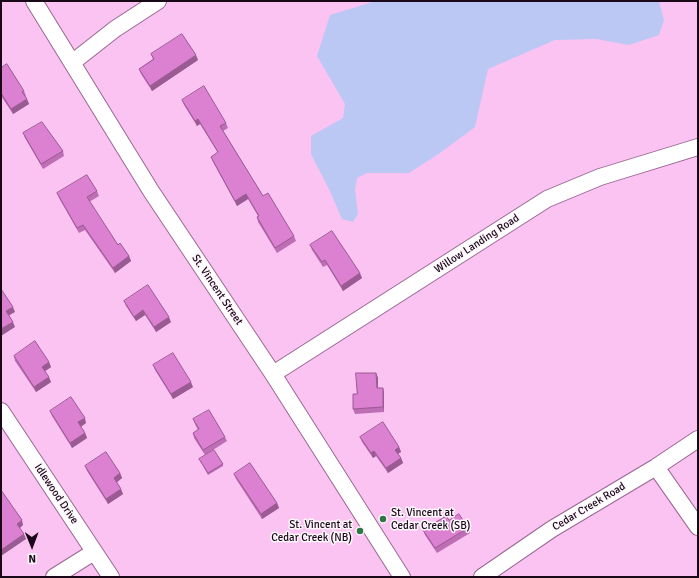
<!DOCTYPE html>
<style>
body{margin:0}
#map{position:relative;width:699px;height:578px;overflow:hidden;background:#fbc3f2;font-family:Signika,sans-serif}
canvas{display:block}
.frame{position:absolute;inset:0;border:2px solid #1a0718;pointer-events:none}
.north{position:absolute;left:12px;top:526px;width:40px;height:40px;-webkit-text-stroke:3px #fdf7fc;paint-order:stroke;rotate:179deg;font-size:11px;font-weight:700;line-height:16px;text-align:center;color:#1a0718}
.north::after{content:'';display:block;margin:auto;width:14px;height:18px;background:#1a0718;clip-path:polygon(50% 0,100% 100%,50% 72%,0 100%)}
</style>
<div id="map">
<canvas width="699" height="578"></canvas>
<div class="frame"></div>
<div class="north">N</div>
</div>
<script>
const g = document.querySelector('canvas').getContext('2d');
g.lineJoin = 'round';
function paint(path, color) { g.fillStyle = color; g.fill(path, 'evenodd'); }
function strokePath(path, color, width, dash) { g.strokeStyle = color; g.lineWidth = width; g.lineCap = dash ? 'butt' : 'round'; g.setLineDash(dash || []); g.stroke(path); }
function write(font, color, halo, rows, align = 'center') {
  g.font = font + ' Signika,sans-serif'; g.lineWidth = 3; g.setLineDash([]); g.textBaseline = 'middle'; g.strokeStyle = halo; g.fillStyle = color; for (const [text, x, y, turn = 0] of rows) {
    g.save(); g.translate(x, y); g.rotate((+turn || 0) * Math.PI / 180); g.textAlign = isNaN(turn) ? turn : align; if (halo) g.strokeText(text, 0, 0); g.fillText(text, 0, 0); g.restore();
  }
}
paint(new Path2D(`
 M376,1H659L664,20L659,35L629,45L596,39L555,40L488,69L475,127L440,153L409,173H367L357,178L355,190L358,214L353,222L342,219L330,191L311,154V136L343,118L345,104L317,56L330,15Z`), '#bbc8f4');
const minor = new Path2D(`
 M34,1L151,191L273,374L402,577
 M73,62L115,29L158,1
 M273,374L547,199L600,177L698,147
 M1,411L111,577
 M656,467L698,527
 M54,577L94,552
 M482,577L552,529L656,467L698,439`);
strokePath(minor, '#996792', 18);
strokePath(minor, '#fff', 16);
paint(new Path2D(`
 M151,54L198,60L152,91L141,74L139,69L153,59Z
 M1,68L24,91L26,96H25L29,104L13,114L1,96Z
 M182,100L226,123L228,128L223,131L263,196L294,236L296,241L277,253L258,222L257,217L258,216L248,199L237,206L213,162L211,157L218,153L200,124L197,126L184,105Z
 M23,133L63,151L64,156L43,169L25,138Z
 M97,191L99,196L89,202L118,245L129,256L131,261L115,273L85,230L79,233L59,198L57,193Z
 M310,245L362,278L343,291L327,265L323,267L312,250Z
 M124,301L171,322L156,332L145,315L136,321L126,306Z
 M14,356L49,362L51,367L45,371L51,382L36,392L15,361Z
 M153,365L193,387L173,399L155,370Z
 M376,373L378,378V388H383L384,393V412L355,414L353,409L357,394Z
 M50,411L86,423L81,427L85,433L87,438L72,448L52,416Z
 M193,419L225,437L227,441L205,455L194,438L193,433L198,430L195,424Z
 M360,437L399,447L401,452L398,454L401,458L403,463L388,473L376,456L373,458L362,442Z
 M199,459L223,464V466L208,475Z
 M85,466L120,473L122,478L117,482L123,494L108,504L87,471Z
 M234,474L277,503L279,508L262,519L236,479Z
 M449,520L468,528L470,533L437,553L425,535L423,530Z`), '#bd6eb4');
paint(new Path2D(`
 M196,55L198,60L152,91L150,86Z
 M27,99L29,104L13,114L11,109Z
 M198,119L200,124L197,126L195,121Z
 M246,194L248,199L237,206L235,201Z
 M129,256L131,261L115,273L113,268Z
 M360,273L362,278L343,291L341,286Z
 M13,307L15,312L8,316L6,311Z
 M143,310L145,315L136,321L134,317Z
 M169,317L171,322L156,332L154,327Z
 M13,322L15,327L1,336V329Z
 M49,362L51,367L44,372L42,367Z
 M376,373L378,378V393L377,388Z
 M49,377L51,382L36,392L34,387Z
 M191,382L193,387L173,399L171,394Z
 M383,388L384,393V412L383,407Z
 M85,418L86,423L80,427L78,422Z
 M85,433L87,438L72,448L70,443Z
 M399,447L401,452L397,454L395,450Z
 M374,451L376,456L373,458L371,453Z
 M401,458L403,463L388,473L386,468Z
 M120,473L122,478L116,483L114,478Z
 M121,489L123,494L108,504L106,499Z
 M277,503L279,508L262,519L261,514Z
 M22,520L23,525L19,529L17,524Z
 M24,534L26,539L1,556V550Z`), '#9a5a92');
const building = new Path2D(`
 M182,34L196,55L150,86L139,69L154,59L151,54Z
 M7,64L24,91L22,92L27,99L11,109L1,93V68Z
 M204,86L226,123L220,126L263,196L268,193L294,236L275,248L257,217L259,216L246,194L235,201L211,157L218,152L198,119L195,121L182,100Z
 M42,122L63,151L41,164L23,133Z
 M87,175L97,191L87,197L118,245L120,243L129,256L113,268L83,225L77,228L57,193Z
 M332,231L360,273L341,286L325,260L322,262L310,245Z
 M148,285L169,317L154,327L143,310L134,317L124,301Z
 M1,289L13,307L6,311L13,322L1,329Z
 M35,341L49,362L42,367L49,377L34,387L14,356Z
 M173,353L191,382L171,394L153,365Z
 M356,373H376L377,388H383V407L353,409V394H357Z
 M71,397L85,418L78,422L85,433L70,443L50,411Z
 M209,410L225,437L203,450L193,433L199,429L193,419Z
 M383,422L399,447L395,450L401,458L386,468L374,451L371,453L360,437Z
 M214,450L223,464L208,473L199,459Z
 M106,452L120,473L114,478L121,489L106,499L85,466Z
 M250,463L277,503L261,514L234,474Z
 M1,490L22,520L17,524L24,534L1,550Z
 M459,514L468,528L435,548L423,530L446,516L449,520Z`);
paint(building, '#dc80d1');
strokePath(building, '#9a5a92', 1);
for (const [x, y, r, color] of [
 [383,519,4,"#2c7746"],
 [360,531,4,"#2c7746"]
]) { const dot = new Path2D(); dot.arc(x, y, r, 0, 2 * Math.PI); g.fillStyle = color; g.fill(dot); strokePath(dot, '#fdf7fc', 1.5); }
write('11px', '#1a0718', '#fdf7fc', [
 ["Willow Landing Road",477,244,-33],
 ["St. Vincent Street",217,290,56],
 ["Idlewood Drive",56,494,56],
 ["Cedar Creek Road",589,507,-31]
]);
write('11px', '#1a0718', '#fdf7fc', [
 ["St. Vincent at",391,513],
 ["Cedar Creek (SB)",391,526],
 ["St. Vincent at",352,525,"right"],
 ["Cedar Creek (NB)",352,538,"right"]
], 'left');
</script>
